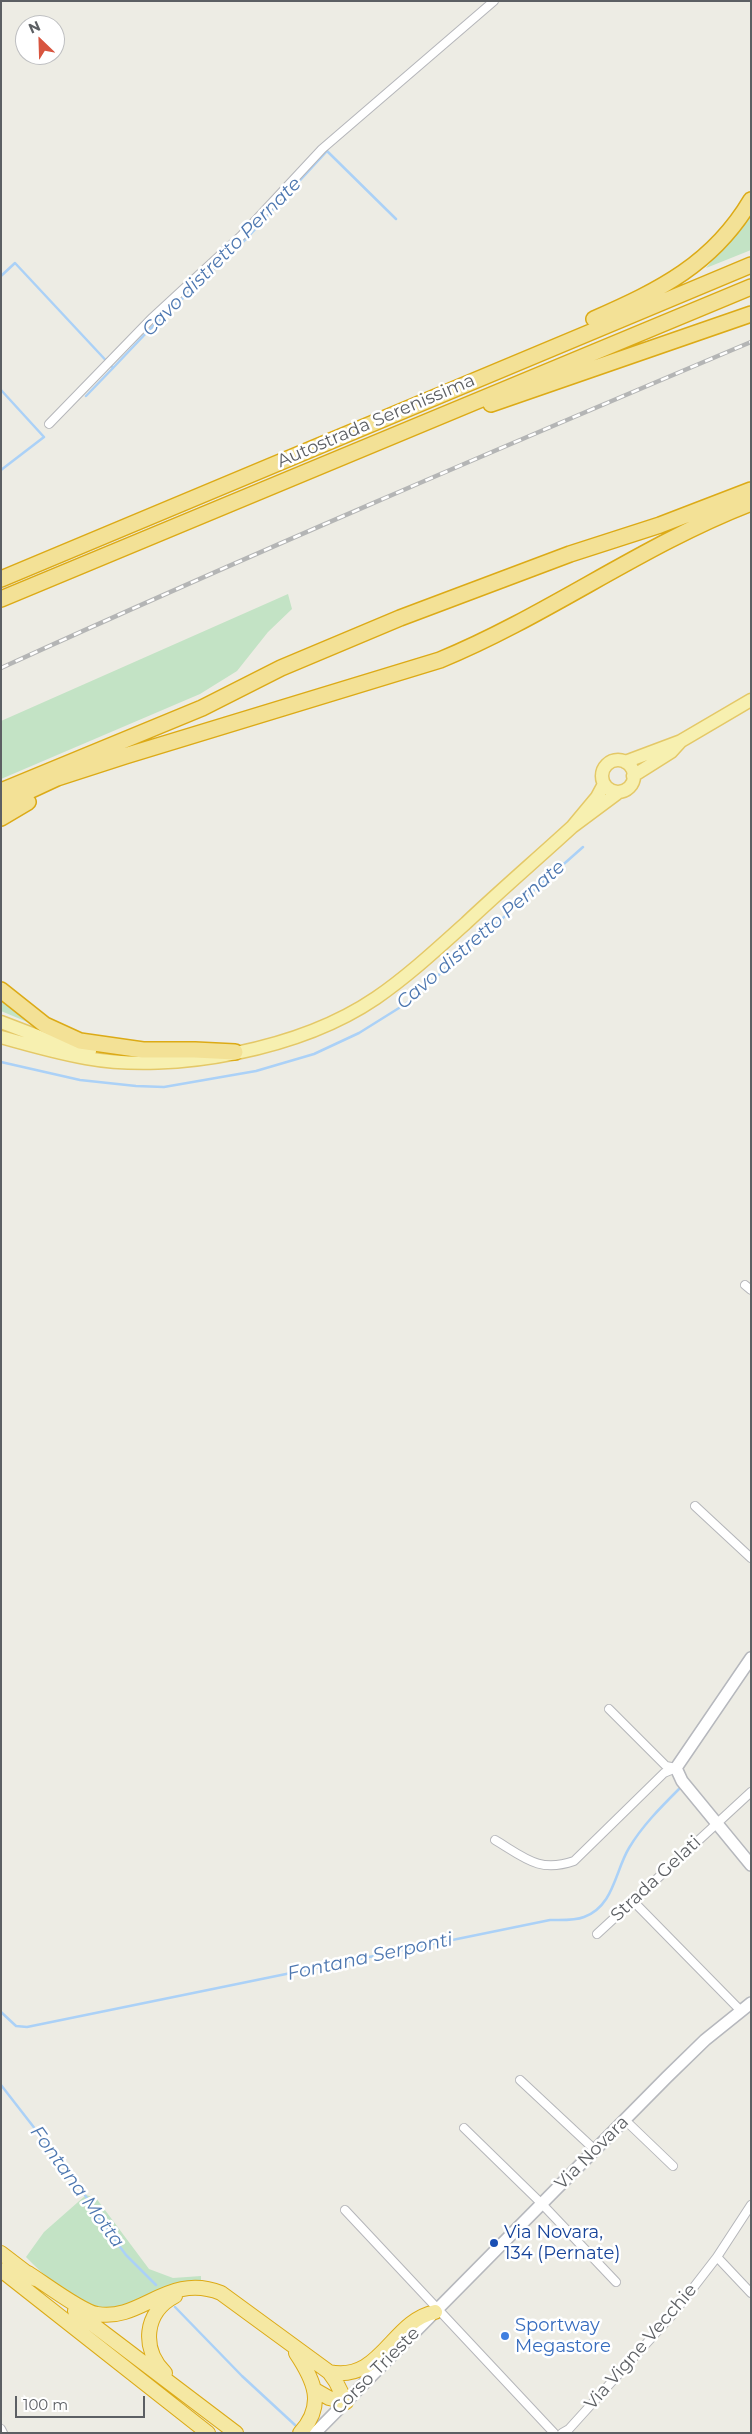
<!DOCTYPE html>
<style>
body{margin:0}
#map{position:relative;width:752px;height:2434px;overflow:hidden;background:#edece4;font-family:Montserrat,sans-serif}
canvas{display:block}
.frame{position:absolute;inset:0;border:2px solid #5c5f63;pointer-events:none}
.north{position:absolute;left:15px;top:15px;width:50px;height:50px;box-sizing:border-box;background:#fff;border:1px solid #bebfc1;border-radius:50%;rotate:336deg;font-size:14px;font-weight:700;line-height:20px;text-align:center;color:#5c5f63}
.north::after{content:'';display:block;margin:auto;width:18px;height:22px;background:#d8553f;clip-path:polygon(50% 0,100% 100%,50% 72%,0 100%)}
.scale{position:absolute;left:15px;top:2396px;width:130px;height:22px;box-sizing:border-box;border:2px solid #5c5f63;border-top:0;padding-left:6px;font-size:15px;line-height:18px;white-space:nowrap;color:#5c5f63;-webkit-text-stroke:4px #fff;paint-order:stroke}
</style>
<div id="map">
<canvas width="752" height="2434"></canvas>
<div class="frame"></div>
<div class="north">N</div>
<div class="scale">100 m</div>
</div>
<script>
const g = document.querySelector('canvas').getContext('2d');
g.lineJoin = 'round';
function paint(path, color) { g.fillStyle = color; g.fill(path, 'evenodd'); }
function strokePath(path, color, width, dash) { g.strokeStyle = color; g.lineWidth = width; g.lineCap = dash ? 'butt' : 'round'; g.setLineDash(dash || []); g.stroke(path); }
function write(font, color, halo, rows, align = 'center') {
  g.font = font + ' Montserrat,sans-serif'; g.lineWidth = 5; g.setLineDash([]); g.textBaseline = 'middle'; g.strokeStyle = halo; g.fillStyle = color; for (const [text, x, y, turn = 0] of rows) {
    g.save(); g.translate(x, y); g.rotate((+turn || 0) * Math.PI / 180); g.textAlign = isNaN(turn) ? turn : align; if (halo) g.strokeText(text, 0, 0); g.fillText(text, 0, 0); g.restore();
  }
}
paint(new Path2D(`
 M751,215V250L706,268Z
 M288,594L292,609L268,632L237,671L200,694L1,779V721Z
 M1,998L44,1029L1,1011Z
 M86,2195L96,2198L149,2269L173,2278L201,2276V2282C178,2290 111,2318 89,2308C67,2298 44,2275 26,2257L44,2232Z`), '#c3e3c5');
strokePath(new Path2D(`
 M1,276L15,263L113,368L149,330L247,238L327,151L396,219
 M1,390L44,437L1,470
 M86,396L113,368
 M1,1062L80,1080L136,1086L164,1087L256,1071L314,1054L359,1033L407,1003L583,847
 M1,2012L16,2026L27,2027L550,1920C560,1920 574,1921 584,1917C614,1906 615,1871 629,1848C642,1826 661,1807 679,1789
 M1,2085L81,2188L97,2216L126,2255L156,2285
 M175,2307L242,2376L295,2425`), '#abd1f7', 2.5);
const minor = new Path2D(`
 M49,424L151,319L241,236L322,149L494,1
 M745,1285L751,1290
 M695,1506L751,1558
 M609,1709L666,1766L676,1768
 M495,1840C525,1858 539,1873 574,1861L664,1773L676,1768
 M633,1901L740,2010
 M597,1934L751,1792
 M520,2080L595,2150
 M625,2120L673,2166
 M464,2128L542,2204L616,2282
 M345,2210L554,2433
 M717,2257L751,2293
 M1,2429L3,2433
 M562,2433L569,2429L673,2314L717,2257L751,2205`);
const secondary = new Path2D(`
 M751,1658L676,1768L682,1781L751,1865
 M315,2433L667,2077L705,2040L751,2003`);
const primary = new Path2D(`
 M681,741L751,700
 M602 776a16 16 0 1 1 32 0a16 16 0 1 1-32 0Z
 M625,762L681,741L671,752L633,776
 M604,784L597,797L572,827L619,792
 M1,1022L48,1040L90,1051
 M1,1037C29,1045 57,1053 86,1058C174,1074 301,1049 376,998C408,976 437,949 466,923C501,890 537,859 572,827`);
const trunk = new Path2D(`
 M1,2253L35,2279
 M1,2270L208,2433
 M28,2273C44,2283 82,2312 97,2314C141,2322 168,2272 221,2293L329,2372L336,2382L346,2402
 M75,2311L236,2433
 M296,2353C314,2380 326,2405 300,2433
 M329,2372C381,2383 391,2321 435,2312
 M165,2373C141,2349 144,2312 175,2296
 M315,2390L329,2398L346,2402`);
const motorway = new Path2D(`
 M594,319C660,290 713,264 751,200
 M491,404L751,314
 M1,579L751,265
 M1,599L751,287
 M1,791L202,708L281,668L400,618L570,554L660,525L751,490
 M1,804L57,778L125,756L440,660C547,616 642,545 751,503
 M1,818L28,802
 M1,990L45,1025L80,1041L143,1050H195L235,1052`);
strokePath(minor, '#b5b6ba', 10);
strokePath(secondary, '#b6b8bd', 14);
strokePath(primary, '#e4c867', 15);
strokePath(trunk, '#dcaa16', 16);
strokePath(motorway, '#dcaa16', 18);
strokePath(minor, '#fff', 8);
strokePath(secondary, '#fff', 11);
strokePath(primary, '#f7f0b0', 12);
strokePath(trunk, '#f5e8a3', 14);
strokePath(motorway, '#f3e196', 15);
const rail = new Path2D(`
 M1,668C249,555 500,448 751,342`);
strokePath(rail, '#b4b5b5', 4.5);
strokePath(rail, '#fff', 2.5, [8]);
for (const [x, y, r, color] of [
 [494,2243,5,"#1a4fb4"],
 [505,2336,5,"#3f7fe0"]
]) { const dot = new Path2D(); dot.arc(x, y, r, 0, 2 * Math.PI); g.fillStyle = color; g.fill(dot); strokePath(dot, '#fff', 2); }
write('18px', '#5c5f63', '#fff', [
 ["Autostrada Serenissima",376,421,-23],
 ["Strada Gelati",656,1879,-43],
 ["Via Novara",592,2153,-45],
 ["Via Vigne Vecchie",641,2347,-49],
 ["Corso Trieste",376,2371,-45]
]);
write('18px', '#164399', '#fff', [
 ["Via Novara,",504,2233],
 ["134 (Pernate)",504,2254]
], 'left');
write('18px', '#366cbe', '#fff', [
 ["Sportway",515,2326],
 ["Megastore",515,2347]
], 'left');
write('italic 19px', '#4d77b0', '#fff', [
 ["Cavo distretto Pernate",222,257,-45],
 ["Cavo distretto Pernate",481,935,-41],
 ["Fontana Serponti",370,1957,-12],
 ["Fontana Motta",77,2187,54]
]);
</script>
